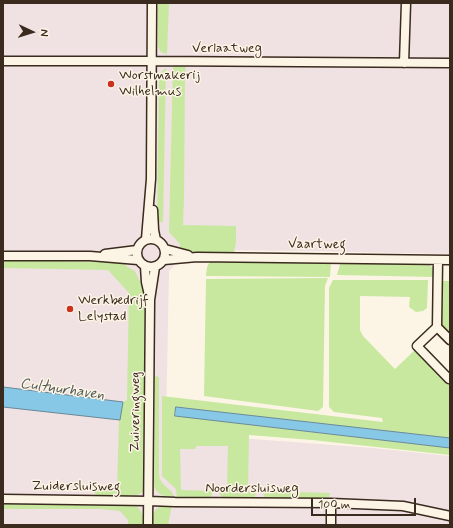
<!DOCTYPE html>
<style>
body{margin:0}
#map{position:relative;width:453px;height:528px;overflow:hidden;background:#fcf5e5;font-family:Mynerve,sans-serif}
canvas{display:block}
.frame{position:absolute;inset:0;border:4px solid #3b2a1e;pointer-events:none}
.north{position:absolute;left:12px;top:12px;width:40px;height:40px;-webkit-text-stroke:3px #fcf5e5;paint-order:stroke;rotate:94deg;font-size:11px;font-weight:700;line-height:16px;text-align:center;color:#3b2a1e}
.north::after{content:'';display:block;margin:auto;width:14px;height:18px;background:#3b2a1e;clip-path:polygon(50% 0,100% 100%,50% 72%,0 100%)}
.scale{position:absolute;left:311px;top:498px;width:105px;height:18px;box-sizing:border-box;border:2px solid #3b2a1e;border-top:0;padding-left:5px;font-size:12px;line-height:14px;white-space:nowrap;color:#3b2a1e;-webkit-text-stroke:3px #fcf5e5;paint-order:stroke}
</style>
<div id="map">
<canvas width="453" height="528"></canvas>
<div class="frame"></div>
<div class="north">N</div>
<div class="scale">100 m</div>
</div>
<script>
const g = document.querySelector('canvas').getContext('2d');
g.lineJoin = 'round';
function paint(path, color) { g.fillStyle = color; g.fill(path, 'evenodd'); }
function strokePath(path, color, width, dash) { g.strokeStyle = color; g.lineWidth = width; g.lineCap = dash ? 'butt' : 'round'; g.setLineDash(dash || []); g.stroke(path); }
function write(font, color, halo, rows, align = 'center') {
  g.font = font + ' Mynerve,sans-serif'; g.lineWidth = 3; g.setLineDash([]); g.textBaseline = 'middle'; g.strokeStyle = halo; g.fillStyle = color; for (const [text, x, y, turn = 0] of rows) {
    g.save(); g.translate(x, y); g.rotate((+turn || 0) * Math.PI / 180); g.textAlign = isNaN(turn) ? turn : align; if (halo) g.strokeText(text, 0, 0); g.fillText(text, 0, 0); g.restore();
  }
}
paint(new Path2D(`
 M3,3H450V254L306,251L189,250L169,271L166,423L199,435L373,448L450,456V525H3Z`), '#f0e1e2');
paint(new Path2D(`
 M158,3H169L167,54C161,53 159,51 158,45Z
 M173,64H186L185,74L184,197L183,225L236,226V243L234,252H191L180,250V244L169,232Z
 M166,68L163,222H157L159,74Z
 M3,260L110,262L125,264L126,266L135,271L140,282L144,284L145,291L143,492L135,496L96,495L92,490L117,489L119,421L120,420L123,402L127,400L129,293L108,270L3,268Z
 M212,261L331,263L330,277L206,276C207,270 206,264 212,261Z
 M427,263L434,269V277L337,275L340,264Z
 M328,278L325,286L323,407L318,411L204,396L206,279Z
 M333,280H428L427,308L423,311L416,312L409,307L410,297L360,296V330L363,336L395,369L418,347L428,349L450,373V438L176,407L175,416L450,448V455L312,440L249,435L248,491L256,492L255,496L254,498H224L220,495L219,490L227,491L228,446H196L195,449H180L181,490L212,491V495L209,498H177L176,489L162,476V396L383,422L382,418L334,412L329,407V288Z
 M440,281H450V334L441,325Z
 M155,376L159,377V475C159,476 161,481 161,481C165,488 172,489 174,497C165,497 156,495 154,485Z
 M263,491L330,493L329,497L324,499L268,498L264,497Z
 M3,502L134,504C142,510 144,516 144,525H128V520L120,511L101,509H3Z
 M164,505H172L168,525H152C152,515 154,508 164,505Z`), '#c8e8a0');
const water = new Path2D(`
 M3,387L123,402L120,420L3,407Z
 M176,407L450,438V448L175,416Z`);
paint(water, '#87c8e7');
strokePath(water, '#698997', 1);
const minor = new Path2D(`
 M3,61H151L450,63
 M404,63L406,3
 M153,210L154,230L156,240
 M137 253a14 14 0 1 1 28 0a14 14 0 1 1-28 0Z
 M146,239L151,179L152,3
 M165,249L188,255
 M105,254L137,250
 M3,256H90L138,260
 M164,260L197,257L450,260
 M145,266L146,282L149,295
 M437,327L438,260
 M450,340L437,327L417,346L449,379L450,378
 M3,499L149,501L175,502L331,503L403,506L450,516
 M331,503V525
 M148,525L150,300L155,267`);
strokePath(minor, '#3b2a1e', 11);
strokePath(minor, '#fcf5e5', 8);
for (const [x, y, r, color] of [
 [111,84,4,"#c8321e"],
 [70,309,4,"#c8321e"]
]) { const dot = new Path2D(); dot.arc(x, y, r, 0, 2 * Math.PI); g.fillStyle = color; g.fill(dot); strokePath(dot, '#fcf5e5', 1.5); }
write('14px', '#3b2a1e', '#fcf5e5', [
 ["Verlaatweg",227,49],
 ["Vaartweg",317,245,1],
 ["Zuiveringweg",136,412,-90],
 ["Zuidersluisweg",76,487],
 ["Noordersluisweg",252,489]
]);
write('14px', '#3b2a1e', '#fcf5e5', [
 ["Worstmakerij",119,76],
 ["Wilhelmus",119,92],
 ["Werkbedrijf",78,301],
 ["Lelystad",78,317]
], 'left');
write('italic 15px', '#52595a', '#fcf5e5', [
 ["Cultuurhaven",62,390,8]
]);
</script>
